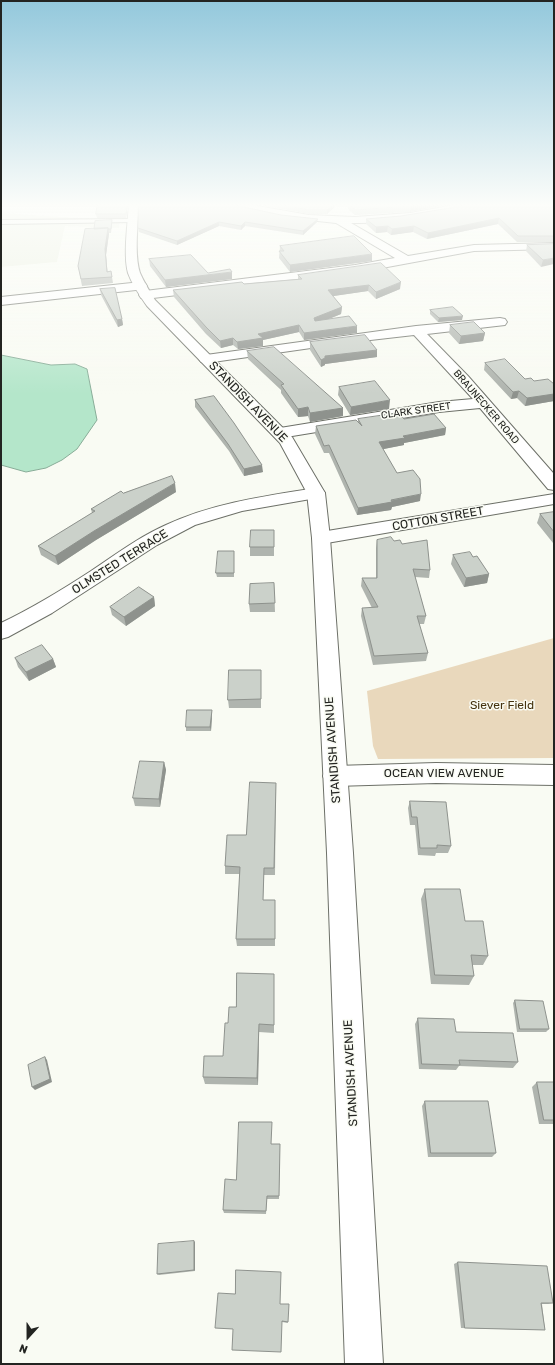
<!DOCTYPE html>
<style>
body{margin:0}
#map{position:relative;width:555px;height:1365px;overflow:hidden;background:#f9fbf3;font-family:Rubik,sans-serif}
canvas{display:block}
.frame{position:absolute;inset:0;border:2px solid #232421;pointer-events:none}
.north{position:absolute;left:8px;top:1317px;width:40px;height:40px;-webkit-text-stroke:3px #f9fbf3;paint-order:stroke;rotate:201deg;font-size:11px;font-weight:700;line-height:16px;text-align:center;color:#232421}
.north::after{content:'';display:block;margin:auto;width:14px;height:18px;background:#232421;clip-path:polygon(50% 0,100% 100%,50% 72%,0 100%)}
</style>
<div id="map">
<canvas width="555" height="1365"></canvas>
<div class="frame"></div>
<div class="north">N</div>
</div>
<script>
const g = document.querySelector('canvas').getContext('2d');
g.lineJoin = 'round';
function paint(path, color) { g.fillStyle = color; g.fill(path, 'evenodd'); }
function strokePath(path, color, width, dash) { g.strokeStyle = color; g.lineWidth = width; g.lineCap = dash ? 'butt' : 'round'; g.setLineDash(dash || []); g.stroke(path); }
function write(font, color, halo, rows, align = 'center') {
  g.font = font + ' Rubik,sans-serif'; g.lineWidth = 3; g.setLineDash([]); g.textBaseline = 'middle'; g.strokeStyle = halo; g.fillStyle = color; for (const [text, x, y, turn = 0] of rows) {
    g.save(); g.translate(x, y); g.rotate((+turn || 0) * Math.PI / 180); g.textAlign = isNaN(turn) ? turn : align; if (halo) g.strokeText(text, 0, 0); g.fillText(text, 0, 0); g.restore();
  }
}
paint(new Path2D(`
 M1,213L79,218L120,219L119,228L65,226L57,262L1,267Z`), '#ebf0e0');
paint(new Path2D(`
 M554,638V758L378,759L373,746L367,691Z`), '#e9d8bc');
const water = new Path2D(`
 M1,355L51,365L75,364L87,369L97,420L77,449L62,460L46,468L26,472L1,465Z`);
paint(water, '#b4e6ca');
strokePath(water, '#88ac97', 1);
const service = new Path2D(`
 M133,219L135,220V222L1,224V220Z`);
const minor = new Path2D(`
 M221,203H240L309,215L355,217L410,213L465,203H486L481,206C439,215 395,224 351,223L408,256L474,245L554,243V249L474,251L355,273L145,299L141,298L139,295L141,292L145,291L355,265L395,258L336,223L281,217L222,205Z
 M141,282L145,283L147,286L145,289L1,305V297Z
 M500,318L505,319L507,322L505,325L427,334L468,376L554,474V490L548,489L480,408L439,412L280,438L274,436L272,433L274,430L280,428L439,402L473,399L414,335L353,342L206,363L201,362L199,359L201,356L206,355L416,326Z
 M316,488L322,489L325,493L322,497L242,511L195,525L157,545L52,613L8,637L1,639V623C32,608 62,590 91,571C115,555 139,537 166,525C213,503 265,496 316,488Z
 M554,494V504L321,544L314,542L312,538L314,534L321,532Z
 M436,763L554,765V785L436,783L335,786L326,783L323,776L326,769L335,766Z`);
const tertiary = new Path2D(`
 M129,203H139C138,223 134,254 140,273C144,282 150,292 155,300L292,437L325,493L330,538L353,853L383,1364H345L327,853L312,538L307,493L280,443L147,306C140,296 132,284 128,273C123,254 128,223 129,203Z`);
strokePath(service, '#6d7068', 2);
strokePath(minor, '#6d7068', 2);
strokePath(tertiary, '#6d7068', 2);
paint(service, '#fff');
paint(minor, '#fff');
paint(tertiary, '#fff');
paint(new Path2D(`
 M98,203H128L126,218H97L96,214Z
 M139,203L317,222L303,235L245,226L241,230L219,226L177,245L139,232L138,228Z
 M251,203H338L327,214H309Z
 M348,203H454L410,212L355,215L348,209Z
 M554,203V242H517L498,224L427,239L413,232L391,235L387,232L376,233L366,224V219L401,216L450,208Z
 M112,220V224L111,233H109L106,255L107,271L112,277L113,283L82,286L78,266L94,229Z
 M554,244L541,267L526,251L527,245Z
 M280,246L372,261L290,272L279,258Z
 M149,259L232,279L166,287L150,266Z
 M298,275L400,289L376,299L368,291L333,296L342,307L341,314L329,319L357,333L304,340L299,332L263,340V346L238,349L233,345L221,348L206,334L174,297L173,290L298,279Z
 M100,289L122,319L123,325L118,327L101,295Z
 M430,310L462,320L438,322L430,314Z
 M450,325L485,333L483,341L459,344L449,333Z
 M310,342L377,350V357L325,364V365L321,367L310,350Z
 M247,351L343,408V416L310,422L308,416L298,417L281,393V390L248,359Z
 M485,363L525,379L534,381L554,384V401L525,406L517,398L511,399L484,370Z
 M339,387L389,409L350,415L338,395Z
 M195,400L263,472L244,476L229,451L195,407Z
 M358,419H404L446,428L445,435L404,443V445L383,449L397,473L420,501L392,507L391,510L357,515L329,453H324L315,434L316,426L358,422Z
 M176,492L96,540L58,565L41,555L38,546L92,513L91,509L123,493Z
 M554,512V543H553L537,523L540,514Z
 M274,530V556H250V547Z
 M377,540L394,541L402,544L430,570L429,578L415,577L426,616L424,624H419L428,653L426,661L373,665L361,616L362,608H372L361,586L362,578H376V548Z
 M234,551V577H217L216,573Z
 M453,555L473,557L489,574L487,583L464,587L451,564Z
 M274,583L275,612H250L249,604Z
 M154,597L155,606L126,626L112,615L110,607Z
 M15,658L53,659L56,667L29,681L18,667Z
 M261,670V708H229L228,700Z
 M212,715L211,731H186V727Z
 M164,762L166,770L160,807L135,806L133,798Z
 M276,783L275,875H264L263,900H275V946H237L236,939L240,874H225V866L246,835Z
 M410,801L451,846L448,853H436L435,856L418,855L415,825H410L408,808Z
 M425,889L465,921L488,956L483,965H472L474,976L469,985L431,984L421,899Z
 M274,974V1033L259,1032L258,1085L205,1084L203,1077L223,1056L228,1023L236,1007Z
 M515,1000L549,1029L546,1032H517L513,1003Z
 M418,1018L456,1032L518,1062L513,1068L459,1066L456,1070L419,1069L415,1024Z
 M537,1082H554V1124H539L532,1087Z
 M425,1101L496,1153L492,1157H428L422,1106Z
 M271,1144H280L279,1199H267L266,1214L224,1213L223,1210L236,1180Z
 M195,1242V1271L159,1275L157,1274Z
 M458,1262L553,1303L548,1304H542L545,1330H540L461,1328L454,1264Z
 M280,1304L288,1323L282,1322L233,1329L215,1328Z`), '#afb4ae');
paint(new Path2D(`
 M127,203H128L126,218V214Z
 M335,203H338V204L327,214V210Z
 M424,203H454L410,212V206Z
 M499,218L498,224L427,239L428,233Z
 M318,219L317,222L303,235V231Z
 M219,222V226L177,245V241Z
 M245,222V226L241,230V226Z
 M388,226L387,232L376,233V227Z
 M414,226L413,232L391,235L392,229Z
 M108,228L109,234L106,255L108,278L107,272L105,249Z
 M372,254V261L290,272V265Z
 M554,258V264L541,267L543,260Z
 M232,272V279L166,287L165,280Z
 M401,282L400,289L376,299V292Z
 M369,285L368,291L327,297L328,290Z
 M342,307L341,314L314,325V318Z
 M463,316L462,320L438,322L439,318Z
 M122,319L123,325L118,327L117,320Z
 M299,325V332L263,340V346L238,349L237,342L258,334Z
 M357,326V333L304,340V333Z
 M485,333L483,341L459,344L461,336Z
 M233,338V345L221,348L220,341Z
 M377,350V357L325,364V365L321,367V360L325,356Z
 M519,391L517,398L511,399L513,392Z
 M554,394V401L525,406L527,398Z
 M390,400L389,409L350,415L351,407Z
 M308,407V416L298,417V409Z
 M343,408V416L310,422V413Z
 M446,428L445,435L404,443V445L379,450V442L403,436Z
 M262,465L263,472L244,476V469Z
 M175,483L176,492L96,540L58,565L55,556L94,531Z
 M421,494L420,501L392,507L391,510L357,515L358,508Z
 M489,574L487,583L464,587L466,578Z
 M154,597L155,606L126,626L124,617Z
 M53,659L56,667L29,681L26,672Z
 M212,710V715L211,731L210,727Z
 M164,762L166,770L160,807L159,799Z
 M259,1024V1032L258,1085L257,1078Z
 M45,1057L47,1060L52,1082L35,1090L32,1087Z
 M194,1241L195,1242V1271L194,1270Z`), '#8e928d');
const building = new Path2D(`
 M98,203H127L126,214H96Z
 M139,203H225L281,215L318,219L303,231L245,222L241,226L219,222L177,241L138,228Z
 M272,203H335L327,210H309Z
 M348,203H424L410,206L356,210Z
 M474,203H554V236H518L499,218L428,233L414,226L392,229L388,226L376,227L366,219L401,216L450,208Z
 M112,220L111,229H108V228L94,229L95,221Z
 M108,228L105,249L107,272L111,271L112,277L81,279L78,266L85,229Z
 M354,236L372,254L290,265L279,251H284L280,246Z
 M554,244V258L543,260L527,245Z
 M191,255L208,273L230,269L232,272L165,280L149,259Z
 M381,263L401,282L376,292L369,285L328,290L342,307L314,318L315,321L349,316L357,326L304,333L299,325L258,334L263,338L237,342L233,338L220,341L206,327L173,290L242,282L244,284L302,279L298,275Z
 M115,288L122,319L117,320L100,289Z
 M453,307L463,316L439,318L430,310Z
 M474,322L485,333L461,336L450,325Z
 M365,335L377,350L325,356V358L321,360L310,342Z
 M274,347L343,408L310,413L308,407L298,409L281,385L284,384L247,351Z
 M505,359L525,379L531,378L534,381L548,379L554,384V394L527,398L519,391L513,392L485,363Z
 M375,381L390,400L351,407L339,387Z
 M214,396L234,423L262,465L244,469L228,444L195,400Z
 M399,413L404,419L434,414L446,428L403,436L405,438L379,442L397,473L413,470L420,479L421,494L391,500L392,502L358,508L329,445L324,446L316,426L356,420L362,426L358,419Z
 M172,476L175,483L94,531L55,556L38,546L95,511L91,509L121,491L123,493Z
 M554,512V532L540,514Z
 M251,530H274V547H250Z
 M391,537L394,541L400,540L402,544L427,540L430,570L413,569L426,616H417L428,653L374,656L362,608L378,607L362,578H377V540Z
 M218,551H234V573H216Z
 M470,552L473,557L477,556L489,574L466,578L453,555Z
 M274,583L275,603L249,604L250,584Z
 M139,587L154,597L124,617L110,607Z
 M42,645L53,659L26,672L15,658Z
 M229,670H261V699L228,700Z
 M187,710H212L210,727H186Z
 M140,761L164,762L159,799L133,798Z
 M250,782L276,783L274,868H264L263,900H275V939H236L240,867L225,866L227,835H246Z
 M410,801L446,802L451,846L437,845V848H420L417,817H412Z
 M425,889H460L465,921H483L488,956L471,955L474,976L435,975Z
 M237,973L274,974V1025L259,1024L257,1078L203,1077L204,1056H223L225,1023H228L229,1007H236Z
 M515,1000L543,1001L549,1029H520Z
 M418,1018L454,1019L456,1032L513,1033L518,1062L459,1060L460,1065L422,1064Z
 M45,1057L50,1079L32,1087L28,1065Z
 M537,1082H554V1120H544Z
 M425,1101H488L496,1153H431Z
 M239,1122H272L271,1144H280L279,1196H267L266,1211L223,1210L225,1179L236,1180Z
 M194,1241V1270L157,1274L158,1244Z
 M458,1262L547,1266L553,1303H541L545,1330L465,1328Z
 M236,1270L281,1272L280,1304H289L288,1322L282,1321L281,1352L232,1350L233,1329L215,1328L218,1293L235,1294Z`);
paint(building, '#cbd1ca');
strokePath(building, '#8e928d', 1);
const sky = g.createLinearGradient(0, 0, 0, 394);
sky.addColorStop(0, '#93c8dc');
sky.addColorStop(0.52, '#fcfdfa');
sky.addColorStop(1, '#fcfdfa00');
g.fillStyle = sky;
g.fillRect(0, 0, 555, 394);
write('10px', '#232421', '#f9fbf3', [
 ["BRAUNECKER ROAD",486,407,49],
 ["CLARK STREET",416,411,-8]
]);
write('12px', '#232421', '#f9fbf3', [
 ["STANDISH AVENUE",248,402,46],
 ["COTTON STREET",438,519,-10],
 ["OLMSTED TERRACE",120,562,-32],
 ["STANDISH AVENUE",333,750,-94],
 ["OCEAN VIEW AVENUE",444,774],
 ["STANDISH AVENUE",351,1073,-93]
]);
write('12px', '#45330f', '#f9fbf3', [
 ["Siever Field",502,706]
]);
</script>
